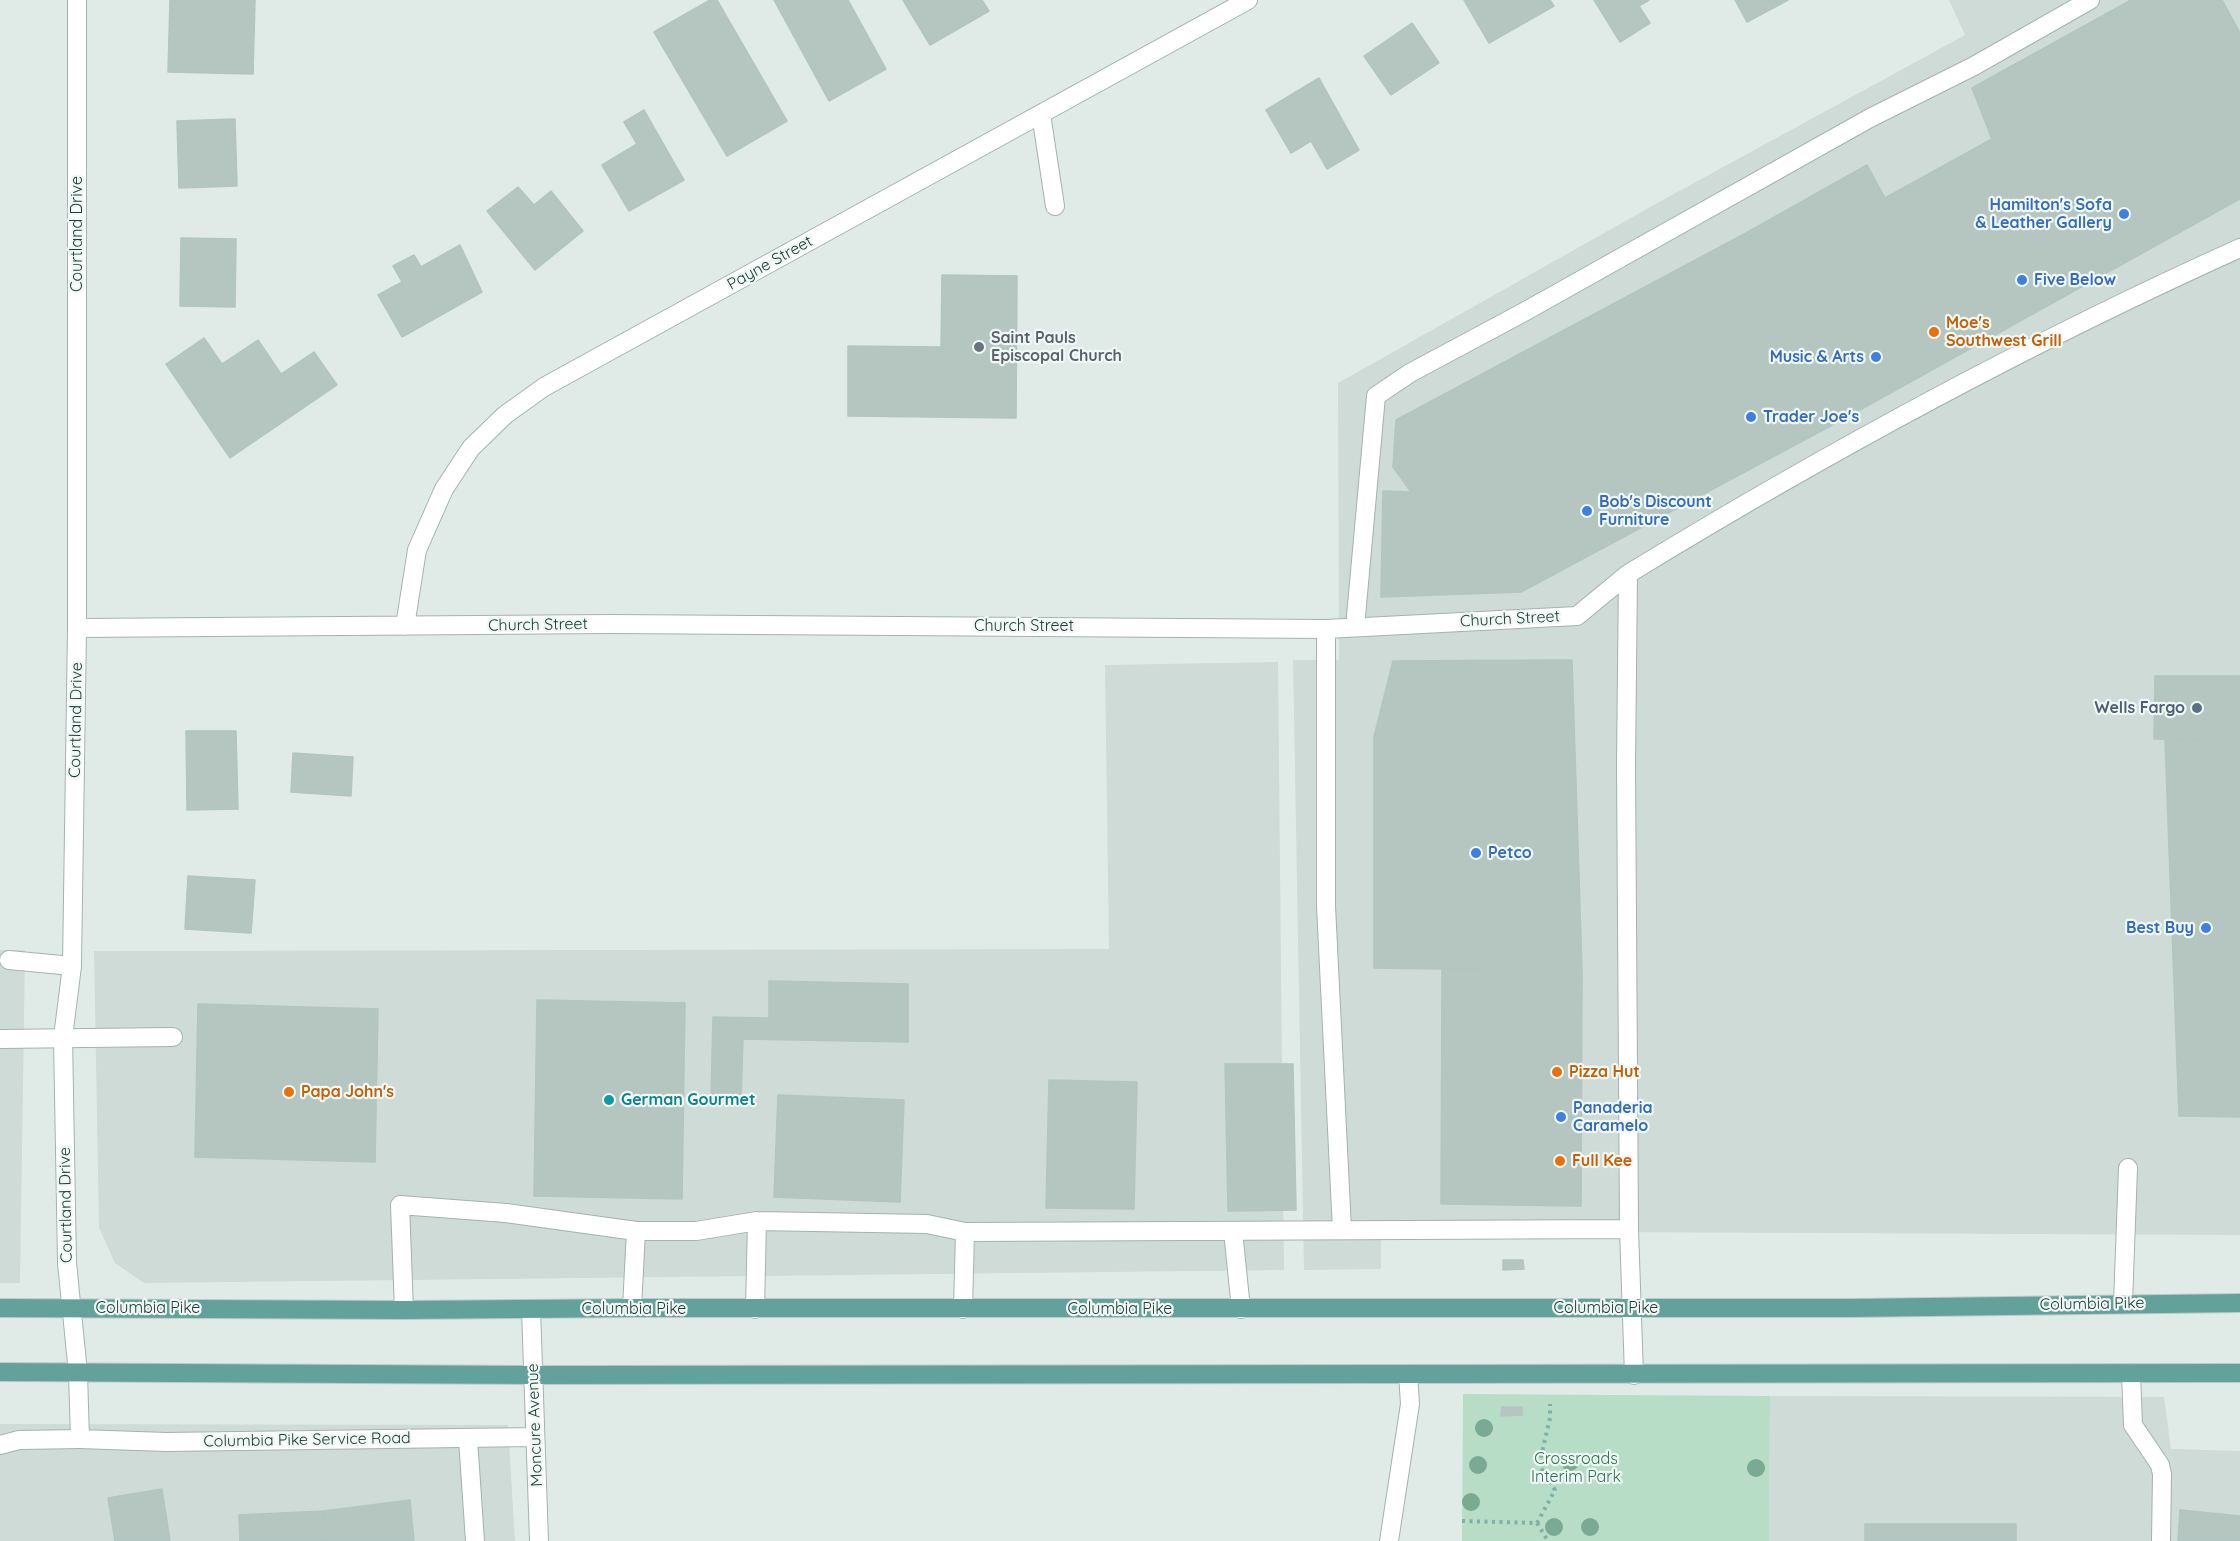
<!DOCTYPE html>
<style>
body{margin:0}
canvas{display:block;background:#e0ebe8}
</style>
<canvas width="2240" height="1541"></canvas>
<script>
const g = document.querySelector('canvas').getContext('2d');
g.lineJoin = 'round';
function paint(path, color) { g.fillStyle = color; g.fill(path, 'evenodd'); }
function strokePath(path, color, width, dash) { g.strokeStyle = color; g.lineWidth = width; g.lineCap = dash ? 'butt' : 'round'; g.setLineDash(dash || []); g.stroke(path); }
function write(font, color, halo, rows, align = 'center') {
  g.font = font + ' Quicksand,sans-serif'; g.lineWidth = 4.5; g.setLineDash([]); g.textBaseline = 'middle'; g.strokeStyle = halo; g.fillStyle = color; for (const [text, x, y, turn = 0] of rows) {
    g.save(); g.translate(x, y); g.rotate((+turn || 0) * Math.PI / 180); g.textAlign = isNaN(turn) ? turn : align; if (halo) g.strokeText(text, 0, 0); g.fillText(text, 0, 0); g.restore();
  }
}
paint(new Path2D(`
 M1949,0H2240V1235L1596,1232L1381,1238V1269L1304,1270L1293,660H1339L1338,383L1661,201L1965,35Z
 M1278,662L1284,1270L144,1283L115,1263L99,1228L94,951L1109,949L1105,665Z
 M0,950H25L20,1283H0Z
 M1770,1396L2164,1397L2171,1449L2240,1451V1541H1769Z
 M0,1424L508,1425L515,1541H0Z`), '#cedbd7');
paint(new Path2D(`
 M1463,1394L1770,1396L1769,1541H1462Z`), '#b8ddc7');
const building = new Path2D(`
 M170,0H255L253,74L168,72Z
 M710,0H717L787,121L727,156L654,32Z
 M774,0H848L886,69L829,101Z
 M903,0H982L989,11L930,45Z
 M1464,0H1550L1554,6L1489,43Z
 M1594,0H1649L1639,6L1650,23L1620,42Z
 M1735,0H1788L1747,22Z
 M2131,0H2222L2240,33V199L1849,416L1746,233L1867,165L1885,198L1992,139L1972,88Z
 M1412,23L1439,63L1391,95L1364,56Z
 M1319,78L1359,150L1327,169L1311,141L1291,153L1266,110Z
 M644,110L684,180L629,211L602,165L637,144L624,122Z
 M235,119L237,186L179,188L177,121Z
 M518,187L534,205L551,191L583,231L535,270L487,211Z
 M1746,233L1849,416L1521,592L1381,597L1383,491L1411,492L1393,467L1396,420Z
 M181,238L236,239L235,307L180,306Z
 M460,245L482,292L402,337L378,295L402,282L393,266L414,255L421,267Z
 M942,275L1017,276L1016,418L848,416V346L941,347Z
 M204,338L222,364L258,340L281,374L314,352L337,385L230,458L166,364Z
 M1572,660L1582,971L1374,968V737L1393,661Z
 M2155,676H2240V740L2154,739Z
 M186,731H236L238,809L187,810Z
 M2165,740H2240V1117L2179,1116Z
 M293,753L353,757L351,796L291,792Z
 M188,876L255,880L251,933L185,929Z
 M1442,970L1582,971L1581,1206L1441,1204Z
 M769,981L908,984V1042L743,1039L741,1099H711L713,1017L769,1018Z
 M537,1000L685,1003L682,1199L534,1196Z
 M198,1004L378,1009L375,1162L195,1157Z
 M1225,1064H1293L1296,1210L1228,1211Z
 M1049,1080L1137,1082L1134,1209L1046,1208Z
 M778,1095L904,1100L900,1202L774,1197Z
 M1503,1260H1523L1524,1269L1503,1270Z
 M1502,1407H1522V1415L1501,1416Z
 M162,1489L170,1541H115L108,1498Z
 M410,1500L414,1541H327L324,1511Z
 M2180,1510L2240,1516V1541H2178Z
 M324,1511L327,1541H240L239,1515Z
 M1865,1524H2016V1541H1865Z`);
paint(building, '#b5c6c1');
strokePath(building, '#b2c5c0', 1.5);
const lane = new Path2D(`
 M1041,114L1055,206
 M1355,627L1376,396L1410,373L1524,312L1870,118L1974,66L2090,0
 M9,960L72,966
 M0,1039L173,1037
 M1342,1230L1326,906V629L1577,616L1628,574
 M1233,1231L1241,1309
 M2123,1303L2128,1168
 M632,1308L636,1231
 M755,1309L757,1221
 M963,1309L965,1232
 M404,1310L400,1205L506,1213L636,1231H696L757,1221L927,1224L965,1232L1629,1229
 M2131,1373L2133,1425L2160,1465L2162,1474L2161,1541
 M1634,1375L1629,1229L1626,765L1628,574C1826,453 2029,343 2240,248
 M468,1439L475,1541
 M0,1445L19,1440L80,1439
 M1389,1541L1410,1404L1408,1374`);
const street = new Path2D(`
 M77,0V628L72,966L63,1037L67,1263L78,1373L80,1439L166,1442L535,1437
 M405,626L417,550L444,489L471,448L505,415L544,387L1248,0
 M77,628L611,624L1326,629
 M531,1309L539,1541`);
const primary = new Path2D(`
 M0,1308L404,1310L632,1308H1852L2240,1303
 M0,1372L533,1375L2240,1373`);
strokePath(lane, '#a3b3b0', 20);
strokePath(street, '#a3b3b0', 20);
strokePath(primary, '#c1c8c7', 20);
strokePath(new Path2D(`
 M1462,1521L1537,1523
 M1537,1523L1555,1490L1539,1465L1550,1418V1404
 M1537,1523L1548,1541`), '#7fb0a7', 4, [3, 4.5]);
strokePath(lane, '#fff', 18);
strokePath(street, '#fff', 18);
strokePath(primary, '#63a29a', 18);
g.fillStyle = '#7baa94';
for (const [x, y] of [
 [1484,1428],
 [1570,1462],
 [1478,1465],
 [1756,1468],
 [1471,1502],
 [1554,1527],
 [1590,1527]
]) { g.beginPath(); g.arc(x, y, 9, 0, 2 * Math.PI); g.fill(); }
for (const [x, y, r, color] of [
 [2124,214,6,"#3f7fe0"],
 [2022,280,6,"#3f7fe0"],
 [1934,332,6,"#e8710a"],
 [979,347,6,"#6b7280"],
 [1876,357,6,"#3f7fe0"],
 [1751,417,6,"#3f7fe0"],
 [1587,511,6,"#3f7fe0"],
 [2197,708,6,"#5c6f8a"],
 [1476,853,6,"#3f7fe0"],
 [2206,928,6,"#3f7fe0"],
 [1557,1072,6,"#e8710a"],
 [289,1092,6,"#e8710a"],
 [609,1100,6,"#0f9aa8"],
 [1561,1117,6,"#3f7fe0"],
 [1560,1161,6,"#e8710a"]
]) { const dot = new Path2D(); dot.arc(x, y, r, 0, 2 * Math.PI); g.fillStyle = color; g.fill(dot); strokePath(dot, '#f0f8f5', 2); }
write('bold 16px', '#366cbe', '#f0f8f5', [
 ["Hamilton's Sofa",2112,205,"right"],
 ["& Leather Gallery",2112,223,"right"],
 ["Five Below",2034,280],
 ["Music & Arts",1864,357,"right"],
 ["Trader Joe's",1763,417],
 ["Bob's Discount",1599,502],
 ["Furniture",1599,520],
 ["Petco",1488,853],
 ["Best Buy",2194,928,"right"],
 ["Panaderia",1573,1108],
 ["Caramelo",1573,1126]
], 'left');
write('16px', '#203c38', '#f0f8f5', [
 ["Courtland Drive",77,234,-90],
 ["Payne Street",770,263,-29],
 ["Church Street",1510,619,-3],
 ["Church Street",538,625,-1],
 ["Church Street",1024,626],
 ["Courtland Drive",76,720,-89],
 ["Courtland Drive",66,1205,-91],
 ["Columbia Pike",2092,1304,-1],
 ["Columbia Pike",148,1308],
 ["Columbia Pike",1606,1308],
 ["Columbia Pike",634,1309],
 ["Columbia Pike",1120,1309],
 ["Moncure Avenue",535,1425,-92],
 ["Columbia Pike Service Road",307,1440,-1]
]);
write('bold 16px', '#c56008', '#f0f8f5', [
 ["Moe's",1946,323],
 ["Southwest Grill",1946,341],
 ["Pizza Hut",1569,1072],
 ["Papa John's",301,1092],
 ["Full Kee",1572,1161]
], 'left');
write('bold 16px', '#5b616d', '#f0f8f5', [
 ["Saint Pauls",991,338],
 ["Episcopal Church",991,356]
], 'left');
write('bold 16px', '#4e5e75', '#f0f8f5', [
 ["Wells Fargo",2185,708]
], 'right');
write('bold 16px', '#0d838f', '#f0f8f5', [
 ["German Gourmet",621,1100]
], 'left');
write('16px', '#297450', '#f0f8f5', [
 ["Crossroads",1576,1459],
 ["Interim Park",1576,1477]
]);
</script>
